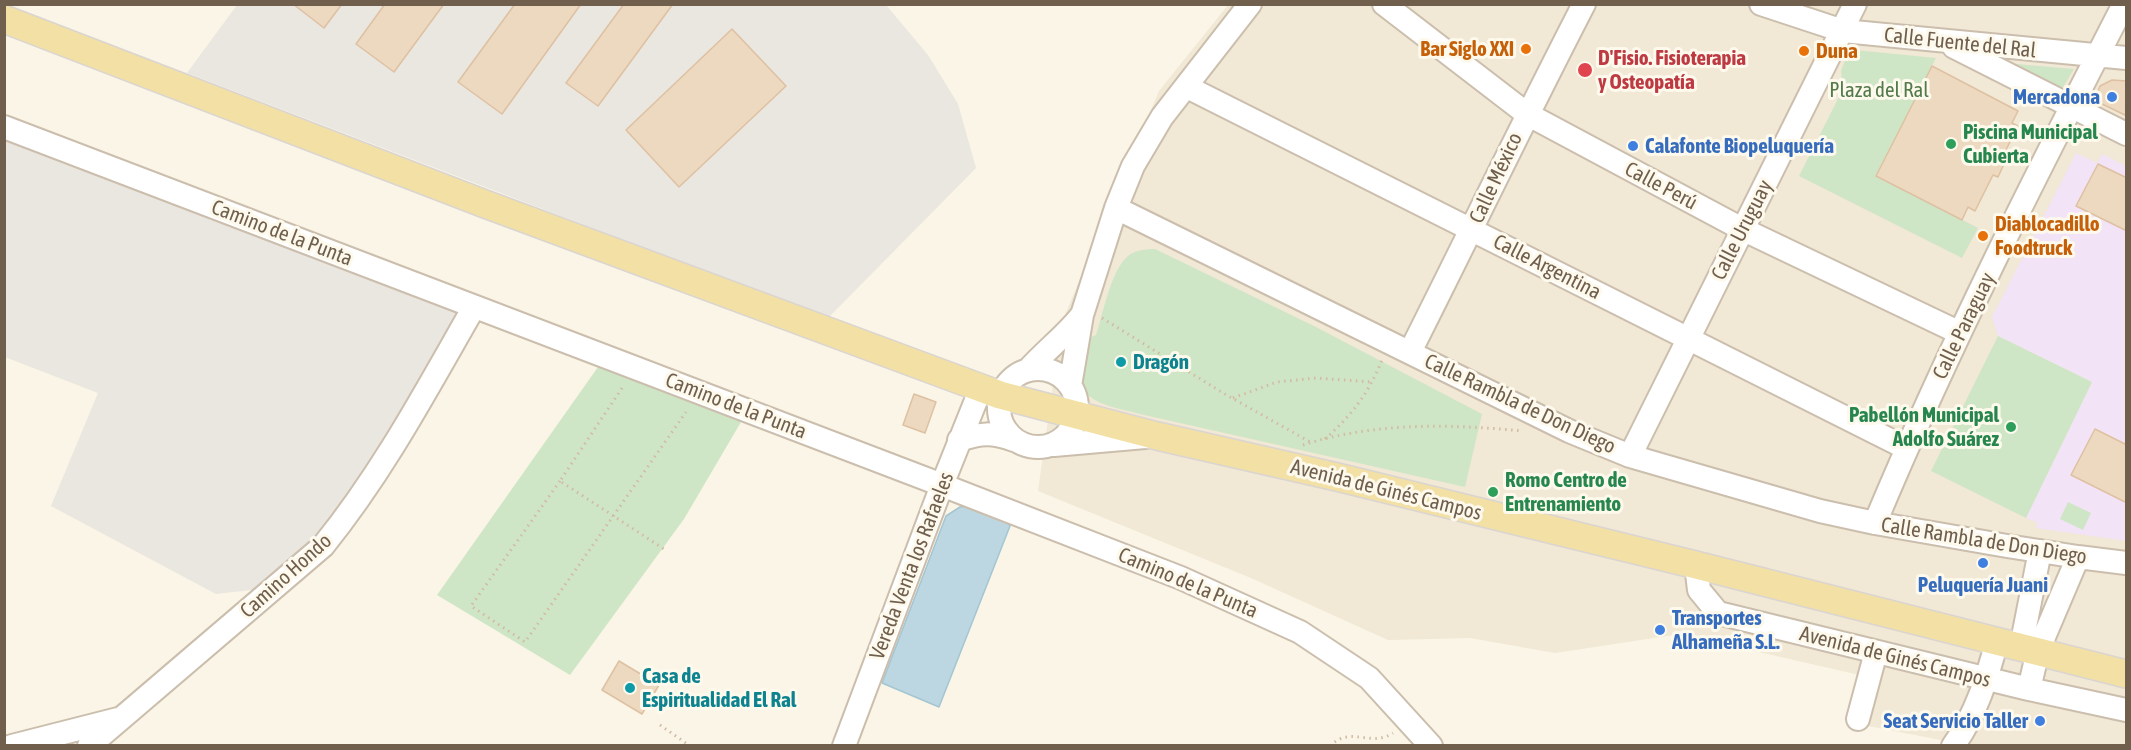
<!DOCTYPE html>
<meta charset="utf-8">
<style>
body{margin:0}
#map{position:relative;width:2131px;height:750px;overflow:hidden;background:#faf5e6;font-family:"Asap Condensed",sans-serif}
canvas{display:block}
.frame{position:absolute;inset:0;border:6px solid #715f4d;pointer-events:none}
</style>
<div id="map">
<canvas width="2131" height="750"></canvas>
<div class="frame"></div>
</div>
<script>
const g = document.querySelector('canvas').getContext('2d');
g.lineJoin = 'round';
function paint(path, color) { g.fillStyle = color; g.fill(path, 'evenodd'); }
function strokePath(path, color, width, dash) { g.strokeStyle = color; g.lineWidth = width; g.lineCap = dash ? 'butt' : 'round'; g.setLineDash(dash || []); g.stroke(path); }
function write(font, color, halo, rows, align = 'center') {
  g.font = font + ' "Asap Condensed",sans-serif'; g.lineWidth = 6; g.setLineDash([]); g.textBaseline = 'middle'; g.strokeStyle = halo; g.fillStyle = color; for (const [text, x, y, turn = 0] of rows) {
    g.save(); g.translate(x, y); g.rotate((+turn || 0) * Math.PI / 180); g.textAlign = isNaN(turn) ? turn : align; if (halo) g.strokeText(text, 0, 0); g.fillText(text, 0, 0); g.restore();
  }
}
paint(new Path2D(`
 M1228,5H2126V745H1949L1951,742L1853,723L1864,676L1680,634L1555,653L1470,638L1388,640L1251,578L1038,491L1062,322L1159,91Z`), '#f1e8d5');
paint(new Path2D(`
 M237,5H886L928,55L958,104L976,168L828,318L187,73Z
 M4,134L460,309L457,329L339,518L260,589L216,594L51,506L98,393L5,357Z`), '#eae6e0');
paint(new Path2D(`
 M2076,153L2097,163L2102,154L2126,166V541L2036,528L2038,523L2026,518L2092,382L1998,336L1992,317Z`), '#f2e3f6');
paint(new Path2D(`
 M1855,50L1936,58L1876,175L1978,228L1962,258L1799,176L1843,89L1841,71L1848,52Z
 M2016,64L2074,69L2062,89L2016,65Z
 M1150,249H1155L1314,326L1482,414L1465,487L1140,414C1116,407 1074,404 1081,368C1083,358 1088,347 1091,337L1096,335C1103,314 1111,270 1128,256C1134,251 1142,250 1150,249Z
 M1998,336L2092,382L2026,518L1931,471Z
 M598,367L741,422L684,519L570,675L437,595Z
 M2068,502L2091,513L2083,530L2060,519Z`), '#cfe6c6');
const water = new Path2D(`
 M970,506L1005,520L1010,526L939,707L882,683L946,516L960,507Z`);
paint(water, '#bcd7e2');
strokePath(water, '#a4c5d2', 1.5);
const building = new Path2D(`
 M293,4H342L324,28Z
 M385,4H444L394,72L356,44Z
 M515,4H581L502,114L458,82Z
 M624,4H673L598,106L566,83Z
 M732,29L786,86L679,187L626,130Z
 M1932,66L2018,111L2012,123L2018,126L2000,162L2004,164L1998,177L1993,175L1975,211L1968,207L1962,220L1876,176Z
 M2112,80L2127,81V116L2100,103L2097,98L2096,96L2100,86Z
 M2098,164L2127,178V231L2076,206Z
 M914,394L936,402L925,433L903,425Z
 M2095,429L2127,445V503L2071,475Z
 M619,661L659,685L642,714L602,690Z`);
paint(building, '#edd8c0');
strokePath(building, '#dec1a2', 1.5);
const minor = new Path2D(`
 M1384,4L1527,114L1742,229L1960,333
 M1761,4L1843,31L2126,58
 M1954,47L2126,134
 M1187,87L1906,448
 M4,127L942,485L1181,578L1300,632L1369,678L1431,746
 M1116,208L1569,431L1630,456L1820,511L1875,523L2007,546L2078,557L2126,563
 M1410,352C1468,237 1524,120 1584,4
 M999 408a39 39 0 1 1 78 0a39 39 0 1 1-78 0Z
 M1028,370C1045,351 1065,336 1081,316
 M1070,386L1082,315L1116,208L1133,166L1162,117L1250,4
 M959,440C982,433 991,432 1014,440
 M1054,445L1145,437
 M1630,456L1855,4
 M1875,523C1949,346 2036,175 2124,4
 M1696,565L1699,590L1718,613L2029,689L2126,710
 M2021,647L2040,551
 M2029,689L2038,651L2078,557
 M1858,719L1876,652
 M12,746L118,719
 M89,746L323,546C383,472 427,389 474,307
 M844,746L942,485L981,388
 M1953,746C1976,715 1987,678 1997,641`);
const major = new Path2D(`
 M4,19L485,204L1000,395L1157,436L1337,477L1696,565L2126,674`);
strokePath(minor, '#cbbead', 26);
strokePath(major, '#dad5d1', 30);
strokePath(new Path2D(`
 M1102,318L1223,393L1312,443
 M622,388L560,481L667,551
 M1233,398L1277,382L1316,378L1372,382
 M1325,439C1351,416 1369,393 1382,360
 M1303,445C1374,422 1450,424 1523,431
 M560,481L471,606L525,642L686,412
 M660,725L690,746
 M1330,746C1351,725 1370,748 1393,733`), '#d1bba4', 3, [1.5, 4.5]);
strokePath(minor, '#fff', 22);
strokePath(major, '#f2e0a5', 27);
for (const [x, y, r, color] of [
 [1526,49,6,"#e8710a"],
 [1804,51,6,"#e8710a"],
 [1585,70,8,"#e0444e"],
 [2112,97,6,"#3f7fe0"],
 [1951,144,6,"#2e9e5b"],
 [1633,146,6,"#3f7fe0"],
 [1983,236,6,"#e8710a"],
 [1121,362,6,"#0f9aa8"],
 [2011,427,6,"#2e9e5b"],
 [1493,492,6,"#2e9e5b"],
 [1983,563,6,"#3f7fe0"],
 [1660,630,6,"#3f7fe0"],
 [630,688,6,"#0f9aa8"],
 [2040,721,6,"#3f7fe0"]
]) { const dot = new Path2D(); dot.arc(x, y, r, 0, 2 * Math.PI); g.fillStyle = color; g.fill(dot); strokePath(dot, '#fdf9ec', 2); }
write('21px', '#715f4d', '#fdf9ec', [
 ["Calle Fuente del Ral",1960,43,6],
 ["Calle México",1496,178,-65],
 ["Calle Perú",1661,186,28],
 ["Calle Uruguay",1742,230,-63],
 ["Camino de la Punta",282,233,21],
 ["Calle Argentina",1547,267,27],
 ["Calle Paraguay",1964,326,-64],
 ["Calle Rambla de Don Diego",1520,404,25],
 ["Camino de la Punta",736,406,21],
 ["Avenida de Ginés Campos",1386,490,14],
 ["Calle Rambla de Don Diego",1984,541,9],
 ["Vereda Venta los Rafaeles",912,566,-69],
 ["Camino Hondo",286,576,-42],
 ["Camino de la Punta",1188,583,23],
 ["Avenida de Ginés Campos",1895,657,14]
]);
write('bold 21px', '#c56008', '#fdf9ec', [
 ["Bar Siglo XXI",1514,49,"right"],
 ["Duna",1816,51],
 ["Diablocadillo",1995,224],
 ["Foodtruck",1995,248]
], 'left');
write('bold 21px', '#be3a42', '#fdf9ec', [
 ["D'Fisio. Fisioterapia",1598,58],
 ["y Osteopatía",1598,82]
], 'left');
write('21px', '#527a4a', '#fdf9ec', [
 ["Plaza del Ral",1879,90]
]);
write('bold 21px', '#366cbe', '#fdf9ec', [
 ["Mercadona",2100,97],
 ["Calafonte Biopeluquería",1645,146,"left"],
 ["Peluquería Juani",1983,585,"center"],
 ["Transportes",1672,618,"left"],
 ["Alhameña S.L.",1672,642,"left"],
 ["Seat Servicio Taller",2028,721]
], 'right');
write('bold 21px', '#27864d', '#fdf9ec', [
 ["Piscina Municipal",1963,132],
 ["Cubierta",1963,156],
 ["Pabellón Municipal",1999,415,"right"],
 ["Adolfo Suárez",1999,439,"right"],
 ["Romo Centro de",1505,480],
 ["Entrenamiento",1505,504]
], 'left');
write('bold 21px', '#0d838f', '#fdf9ec', [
 ["Dragón",1133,362],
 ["Casa de",642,676],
 ["Espiritualidad El Ral",642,700]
], 'left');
</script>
